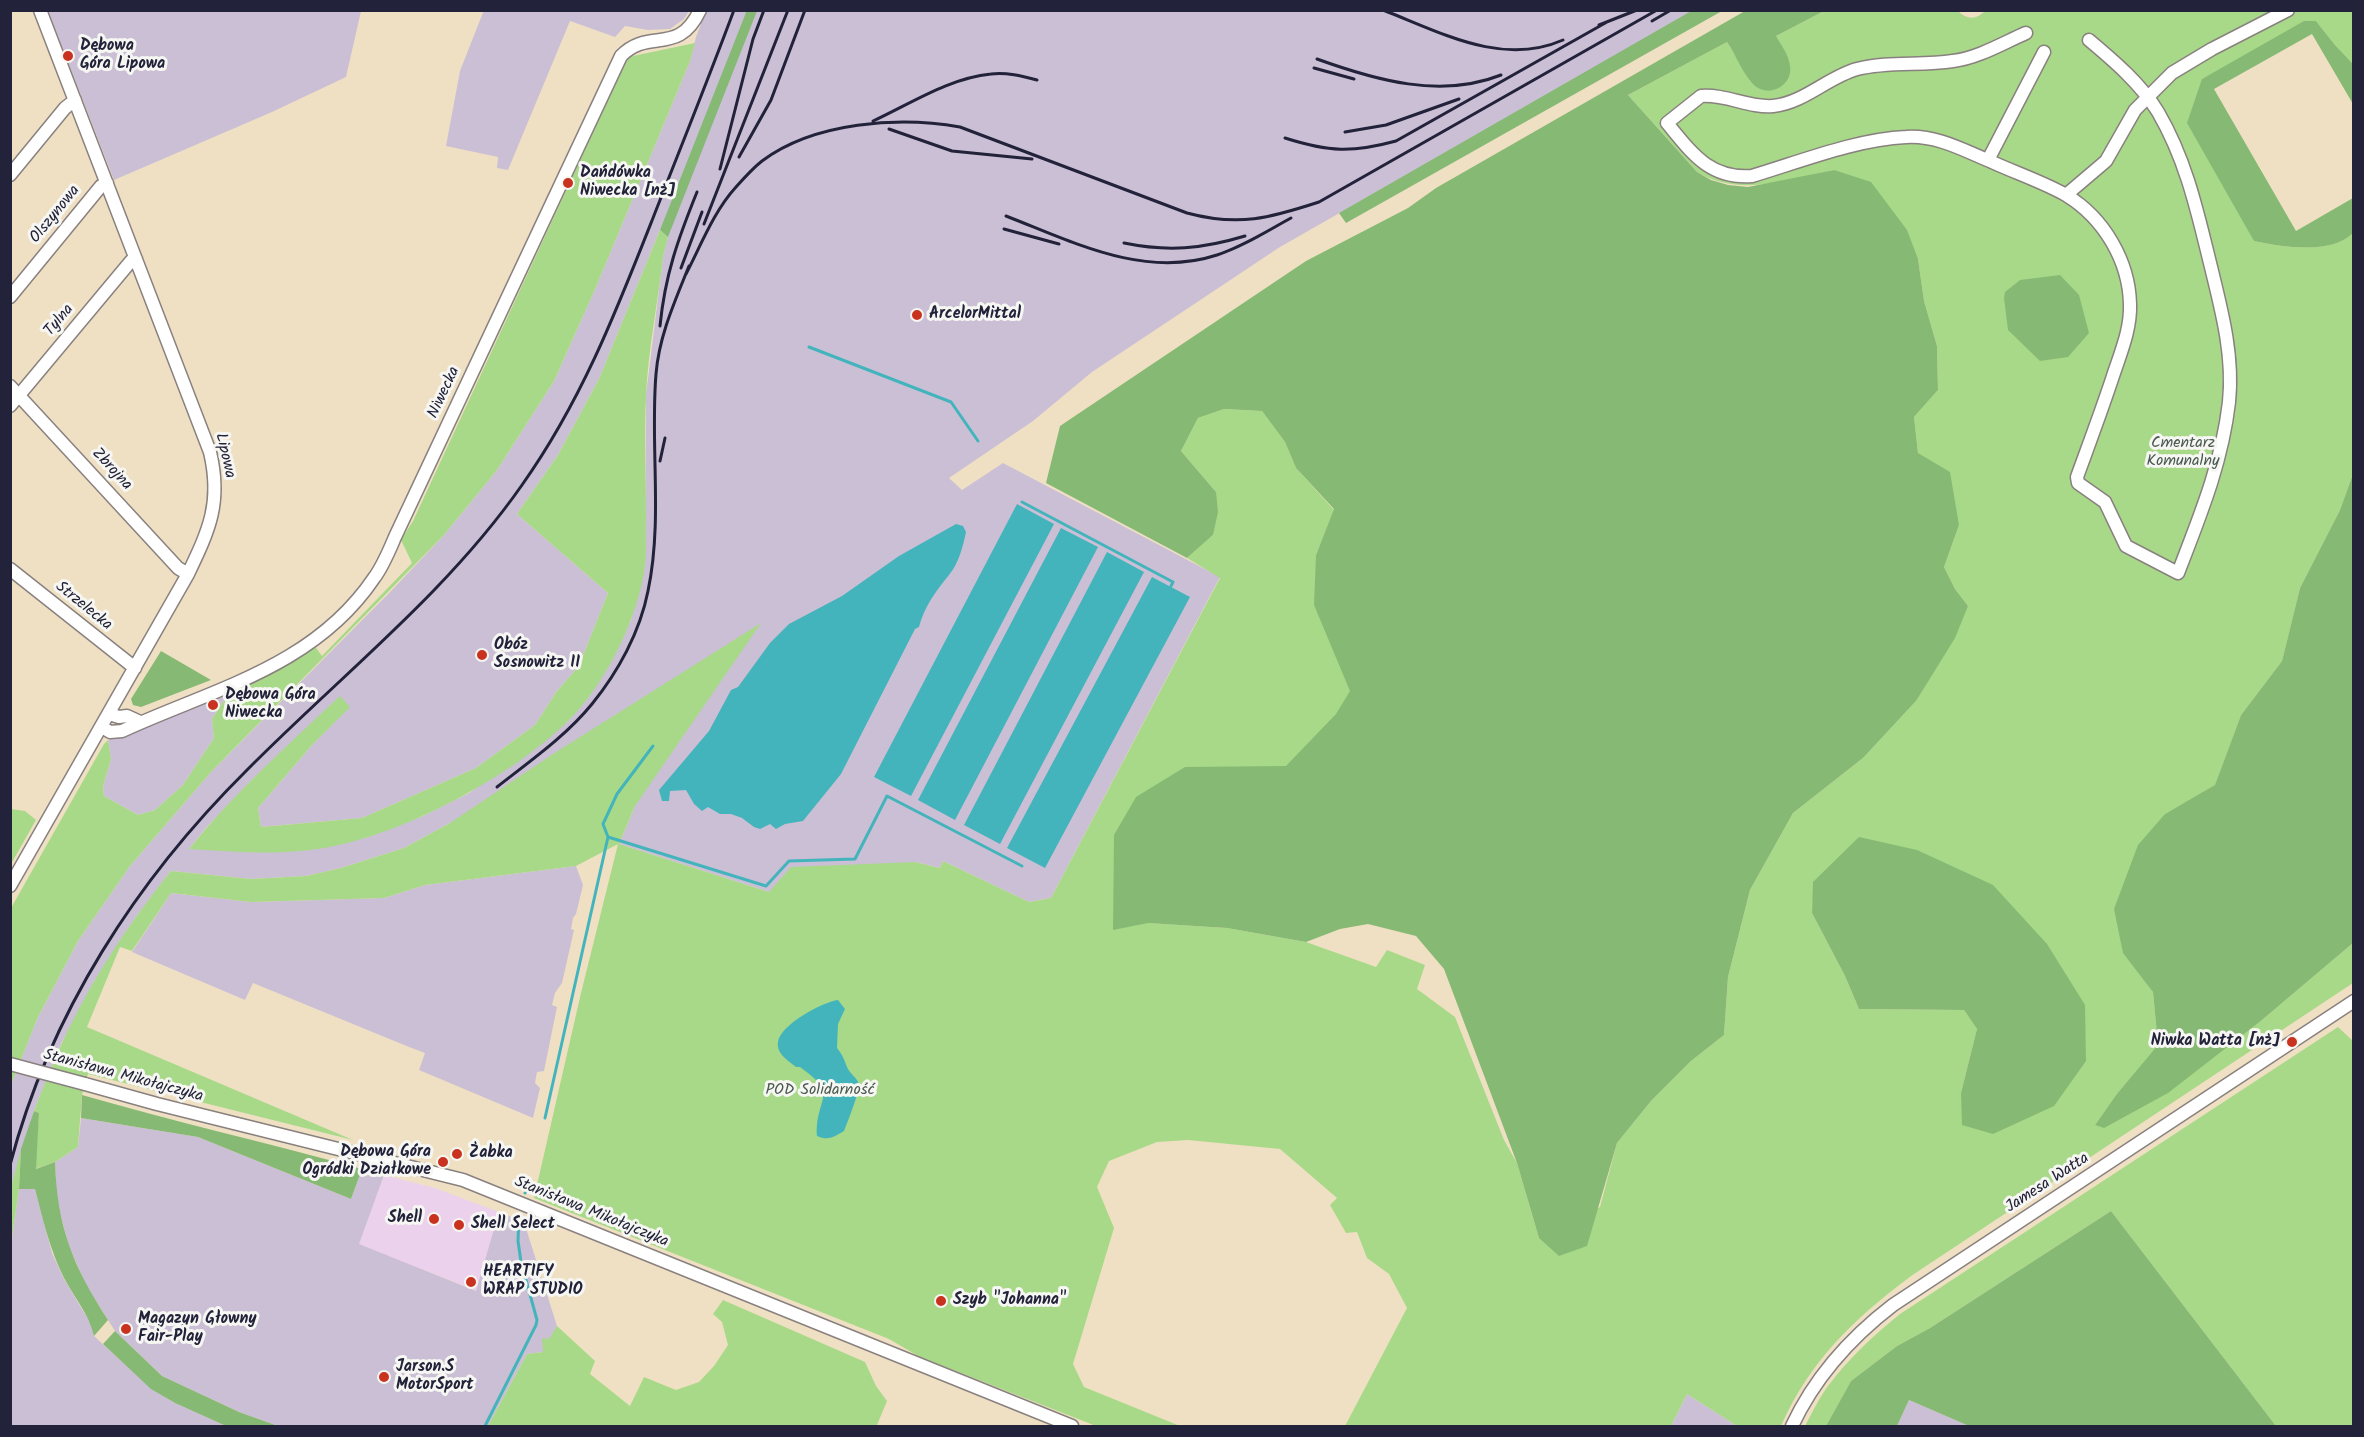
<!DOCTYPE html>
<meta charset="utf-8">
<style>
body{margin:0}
#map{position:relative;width:2364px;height:1437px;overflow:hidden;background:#f0e0c3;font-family:Kalam,sans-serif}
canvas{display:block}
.frame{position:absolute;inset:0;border:12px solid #22223b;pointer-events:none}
</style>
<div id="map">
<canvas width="2364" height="1437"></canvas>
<div class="frame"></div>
</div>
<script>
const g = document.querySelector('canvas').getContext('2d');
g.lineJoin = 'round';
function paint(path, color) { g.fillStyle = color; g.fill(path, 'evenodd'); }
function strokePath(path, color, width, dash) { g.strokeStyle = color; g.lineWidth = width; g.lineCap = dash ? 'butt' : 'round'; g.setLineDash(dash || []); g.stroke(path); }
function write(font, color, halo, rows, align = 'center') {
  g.font = font + ' Kalam,sans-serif'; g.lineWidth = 6; g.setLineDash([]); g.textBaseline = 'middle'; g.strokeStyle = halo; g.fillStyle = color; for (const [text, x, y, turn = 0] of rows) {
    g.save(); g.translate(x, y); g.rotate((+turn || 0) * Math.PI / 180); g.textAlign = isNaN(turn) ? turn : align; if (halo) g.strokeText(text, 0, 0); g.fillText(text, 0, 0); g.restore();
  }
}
paint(new Path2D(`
 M384,1175L435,1188L499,1212L477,1291L358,1244Z`), '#ebd1eb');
paint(new Path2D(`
 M484,10H689V11L684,19L670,29L648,30L625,26L615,37L570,21L508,170L497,168L498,157L446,146L460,71Z
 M48,11H361L346,77L272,112L114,180Z
 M706,11H1693L1280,247L1092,372L1033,421L949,478L962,490L1003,463L1220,577L1051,898L1029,902L943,861L940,868L915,862L769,892L619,844L635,806L450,823L404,848L341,868L306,876L251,879L171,871L136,917L96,979L62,1042L34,1111L11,1187V1085L38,1017L78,941L130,866L211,772L392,590L444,535L497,470L554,381L596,287L690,61L696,37ZM660,230L668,237L663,257L646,395L645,565L631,620L611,662L590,695L568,721L538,746L469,793L423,816L365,838L189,849L206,828L252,780L340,697L349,707L312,745L258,808L261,827L362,818L476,768L535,725L557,691L579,666L608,593L517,514L558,455L599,379Z
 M229,693L212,719L214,738L183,785L155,810L138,815L104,796L103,786L111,759L108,740Z
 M576,866L583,885L576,914L573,918L571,929L574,930L562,983L555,993L552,1005L557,1007L544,1071L537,1072L535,1083L540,1088L533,1118L419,1070L425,1053L409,1047L253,983L245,1000L132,952L171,893L251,902L384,898L425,885Z
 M81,1118L198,1137L351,1199L362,1169L384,1175L359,1244L476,1291L499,1212L524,1222L557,1326L543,1352L527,1354L488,1426H278L239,1412L162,1376L115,1331L87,1287L68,1244L56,1196L55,1162L78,1147Z
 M19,1189H35L52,1253L64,1279L91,1324L94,1336L152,1389L175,1403L226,1426H11V1245Z
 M1687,1394L1737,1426H1671Z
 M1909,1400L1969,1426H1897Z`), '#cbbfd5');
paint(new Path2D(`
 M1986,10L2353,11V64L2335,45L2316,21L2202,79L2254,241C2283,247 2330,255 2353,233V474L2340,510L2300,588L2282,661L2241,715L2215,786L2165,814L2147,982L2153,992L2158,1046L2116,1095L2095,1125L2221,1050L2262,1020L2353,943V983L1911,1276C1853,1320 1811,1359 1781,1426H1737L1687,1394L1671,1426H1345L1407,1308L1389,1274L1367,1258L1357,1232L1346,1233L1330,1205L1337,1198L1280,1149L1188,1140L1157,1142L1109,1161L1097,1187L1114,1228L1073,1364L1084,1387L1180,1426H1096L920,1357L889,1339L534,1198L581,993L618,844L576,866L425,885L384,898L251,902L171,893L132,951L120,947L87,1027L353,1140L88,1074L82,1095L78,1147L55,1162L35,1169L39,1113L34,1111C43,1088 52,1065 62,1043C90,982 129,923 171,871L251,879L306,876L341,868L404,848L450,823L553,754L761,623L635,806L619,844L769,892L791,867L915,862L940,868L943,861L1029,902L1051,898L1220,578L1187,558L1213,535L1216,492L1181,451L1198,418L1224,409L1262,411L1285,442L1296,468L1334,510L1316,555L1369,705L1149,923L1227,928L1306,942L1376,967L1387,950L1425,965L1417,989L1455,1017L1504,1140L1517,1163L1539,1238L1600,1207L1617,1143L1651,1101L1691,1061L1724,1035L1728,977L1750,890L1793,813L1863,758L1916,701L1968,606L1955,589L1944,567L1959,525L1918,453L1914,417L1938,390L1937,346L1924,301L1918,259L1834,170C1788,179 1741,198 1697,172L1628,95L1727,42L1751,82L1776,36L1824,11H1958C1967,20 1977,20 1986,10ZM1814,882L2086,1061L1961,1093L1977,1029L1964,1010L1859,1009L1845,976L1812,913Z
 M695,43L690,61L596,287L554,381L497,470L444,535L211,772L130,866L78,941L38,1017L11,1085V908L104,744L108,740L111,759L103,786L104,796L138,815L155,810L183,785L214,738L212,719L229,693L314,645L322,656L412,563L401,540L413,521L628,57Z
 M660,230L668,237L663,257C658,303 648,350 646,397C644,437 646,479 646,519C645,534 647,550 645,565C639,617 605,685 568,721C512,776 406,833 329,847C284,856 235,852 189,849C234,793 288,745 340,696L350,707L312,745L258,808L261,827L362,818L476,768L535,725L557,691L579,666L608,593L517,514L558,455L599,379Z
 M11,809L25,811L36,820L11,864Z
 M2338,1027L2353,1041V1426H2276L2111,1211L1930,1328L1897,1346L1851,1381L1826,1426H1805C1812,1413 1819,1398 1828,1386C1849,1358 1873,1336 1900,1314Z
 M21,1149L19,1189L11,1245V1187Z
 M723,1300L865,1362L876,1386L887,1401L877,1425L879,1426H488L527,1354L543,1352L542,1338L549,1339L557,1326L595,1361L590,1374L630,1406L644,1377L676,1390L699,1382L714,1366L728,1345L722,1322L713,1314Z`), '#a8d988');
paint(new Path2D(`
 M747,10L757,11L668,237L660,230Z
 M1693,10L1722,11L1346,223L1339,213Z
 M1745,11H1824L1776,36C1781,45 1789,55 1790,66C1793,85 1770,98 1755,86C1743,75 1736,55 1727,42L1628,95L1697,172L1711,180L1728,185L1748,187L1834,170L1871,182L1907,230L1918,259L1924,301L1937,346L1938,390L1914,417L1918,453L1950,472L1959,525L1944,567L1955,589L1968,606L1955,638L1916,701L1863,758L1793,813L1750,890L1728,977L1724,1035L1691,1061L1651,1101L1617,1143L1587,1246L1559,1256L1539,1238L1517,1163L1444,969L1416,936L1368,924L1340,929L1306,942L1227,928L1148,923L1113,930L1114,835L1136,797L1185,767L1286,766L1336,714L1350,691L1314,605L1316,555L1334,509L1296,468L1285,442L1262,411L1224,409L1198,418L1181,451L1216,492L1218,512L1213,535L1187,558L1046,483L1060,426L1306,261L1408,208L1436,188Z
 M2304,21H2316L2335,45L2353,64V104L2312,34L2214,89L2296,231L2353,198V233C2331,255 2283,247 2254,241L2187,123L2202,79Z
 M2060,275L2079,295L2089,333L2068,357L2040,361L2008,330L2004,298L2005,292L2020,280Z
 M2353,474V943L2262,1020L2168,1093L2104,1128L2095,1125L2116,1095L2158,1045L2153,992L2123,953L2114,909L2138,845L2165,814L2215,785L2241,715L2282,661L2300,588L2340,510Z
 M161,651L211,680L141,707L133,705L131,699Z
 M1859,837L1917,850L1993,885L2047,944L2085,1005L2086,1061L2054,1106L1993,1134L1962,1125L1961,1093L1977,1029L1964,1010L1859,1009L1845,976L1812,913L1813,882Z
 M82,1095C175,1122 269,1143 362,1169L351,1199L198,1137L81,1118Z
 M34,1111L39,1113L36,1169L55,1162C57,1227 73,1266 108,1320L94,1336C89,1314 74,1297 64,1278C50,1250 43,1220 35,1189H19L21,1149Z
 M2111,1211L2276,1426H1969L1909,1400L1897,1426H1826L1851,1381L1897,1346L1930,1328Z
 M115,1331L162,1376L239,1412L278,1426H226L175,1403L151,1389L103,1344Z`), '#86b974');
paint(new Path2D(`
 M1017,504L1054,524L911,796L874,777Z
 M956,524L963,526L966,532C963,546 959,563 949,575C936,591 924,607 919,627L915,629L841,774L803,821L785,824L776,829L770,824L760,829L754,827L742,818L731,814H720L708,807L702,811L694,804L686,790L670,791L669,801H662L659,790L709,731L731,690L738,687L770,643L789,624L842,596L899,556Z
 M1061,528L1098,547L955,820L918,800Z
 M1107,552L1144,572L1000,844L964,825Z
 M1152,577L1190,597L1045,868L1007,848Z
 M838,1000L845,1009L838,1024L837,1048C844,1057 844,1060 848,1069C851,1075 858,1078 859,1085C860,1090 847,1124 844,1131C834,1137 828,1141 817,1136C815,1097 841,1096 800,1067H796C789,1061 776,1054 778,1042C780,1025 822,1002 838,1000Z`), '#44b4bc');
strokePath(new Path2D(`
 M809,347L951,402L978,441
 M1022,502L1173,582L1171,586
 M608,837L766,886L789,861L855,859L887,796L1022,866
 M545,1118L608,837L603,824L617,794L653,746
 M525,1193L528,1184
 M485,1426L536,1325L537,1320L521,1262L518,1241L519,1216`), '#44b4bc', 3);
const minor = new Path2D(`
 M2026,33C2003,43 1978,58 1953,61C1921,66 1889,61 1857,69C1828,77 1804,103 1773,106C1749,108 1726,94 1701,96L1667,123C1692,153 1709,179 1752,176C1799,162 1857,139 1906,137C1937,135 1963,150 1992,162C2016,173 2043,182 2066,195C2104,218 2129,261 2130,304C2131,330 2120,354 2112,379C2101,412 2089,444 2077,477L2078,483L2105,502L2126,546L2178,573C2200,516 2222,463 2229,402C2234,355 2221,308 2210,263C2197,210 2186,160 2158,112C2141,84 2114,61 2089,40
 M1988,160L2044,52
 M10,175L65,108L75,100
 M2066,195L2106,161L2135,110L2172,73L2212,49L2288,10
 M10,297L101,186L107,183
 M10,386L178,568L188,574
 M10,406L131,261L136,259
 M10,569L135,668
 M109,714L119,717L127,716L140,722
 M102,727L110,732L122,731C213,689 314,667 374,578C383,566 389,551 395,537L621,56C649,27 678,57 700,10
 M10,886L188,574C209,530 222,503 210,452L40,10
 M85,1084L157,1104L463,1180L1072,1426
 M1792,1426C1815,1377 1850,1338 1893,1305L2354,1001`);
strokePath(minor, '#89817f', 15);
strokePath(minor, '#fff', 12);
strokePath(new Path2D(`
 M1383,10C1440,32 1502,67 1563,40
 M1561,10H1604
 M1652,21L1671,10
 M1599,25L1637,10
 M1317,59C1375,80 1441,99 1501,75
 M1314,68L1354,79
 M873,121C910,104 949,78 991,74C1006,72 1022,76 1037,80
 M889,129L952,151L1032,159
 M1345,132L1386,125L1459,99
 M1285,138C1329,152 1352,153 1396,141L1607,22
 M739,157L771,100L805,10
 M720,169L753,39L764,10
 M1006,216C1073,242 1144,279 1217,255C1244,246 1267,231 1291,218
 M704,224L788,10
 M1004,229L1059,244
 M1124,243C1168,252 1202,249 1245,236
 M681,268L702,212
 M686,274C701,245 714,211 736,187C744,178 753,168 762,161C814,122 899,116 960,127L1187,213C1239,227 1270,218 1319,202L1657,10
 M660,326C665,275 678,239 697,192
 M660,461L665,438
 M497,787C530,761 565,737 592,704C618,672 640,632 648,591C663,520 650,445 656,374C659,336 675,301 689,266
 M10,1165C50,1013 137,879 247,770C340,676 446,594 522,485C581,402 616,312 653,218C680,149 708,80 734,10`), '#22223b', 3);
const minorBridge = new Path2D(`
 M10,1064L85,1084`);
strokePath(minorBridge, '#89817f', 15, []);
strokePath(minorBridge, '#fff', 12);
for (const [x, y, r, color] of [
 [68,56,6,"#c8321e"],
 [568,183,6,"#c8321e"],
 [917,315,6,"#c8321e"],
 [482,655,6,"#c8321e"],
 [213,705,6,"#c8321e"],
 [2292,1042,6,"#c8321e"],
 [457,1154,6,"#c8321e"],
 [443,1162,6,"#c8321e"],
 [434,1219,6,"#c8321e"],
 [459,1225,6,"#c8321e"],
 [471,1282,6,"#c8321e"],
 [941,1301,6,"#c8321e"],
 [126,1329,6,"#c8321e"],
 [384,1377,6,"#c8321e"]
]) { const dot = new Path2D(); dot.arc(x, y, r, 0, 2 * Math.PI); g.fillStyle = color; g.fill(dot); strokePath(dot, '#f6f6f2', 2); }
write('bold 16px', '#22223b', '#f6f6f2', [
 ["Dębowa",80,47],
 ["Góra Lipowa",80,65],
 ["Dańdówka",580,174],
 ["Niwecka [nż]",580,192],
 ["ArcelorMittal",929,315],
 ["Obóz",494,646],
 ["Sosnowitz II",494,664],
 ["Dębowa Góra",225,696],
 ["Niwecka",225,714],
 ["Niwka Watta [nż]",2280,1042,"right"],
 ["Dębowa Góra",431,1153,"right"],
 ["Ogródki Działkowe",431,1171,"right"],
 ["Żabka",469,1154],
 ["Shell",422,1219,"right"],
 ["Shell Select",471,1225],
 ["HEARTIFY",483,1273],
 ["WRAP STUDIO",483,1291],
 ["Szyb \"Johanna\"",953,1301],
 ["Magazyn Głowny",138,1320],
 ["Fair-Play",138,1338],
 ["Jarson.S",396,1368],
 ["MotorSport",396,1386]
], 'left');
write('16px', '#22223b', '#f6f6f2', [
 ["Olszynowa",56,215,-51],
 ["Tylna",60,321,-50],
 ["Niwecka",445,393,-65],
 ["Lipowa",224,456,77],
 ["Zbrojna",111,470,47],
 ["Strzelecka",83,607,39],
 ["Stanisława Mikołajczyka",123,1077,15],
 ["Jamesa Watta",2048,1184,-33],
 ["Stanisława Mikołajczyka",591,1213,22]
]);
write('16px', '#4a5952', '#f6f6f2', [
 ["Cmentarz",2183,444],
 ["Komunalny",2183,462],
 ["POD Solidarność",820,1091]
]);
</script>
